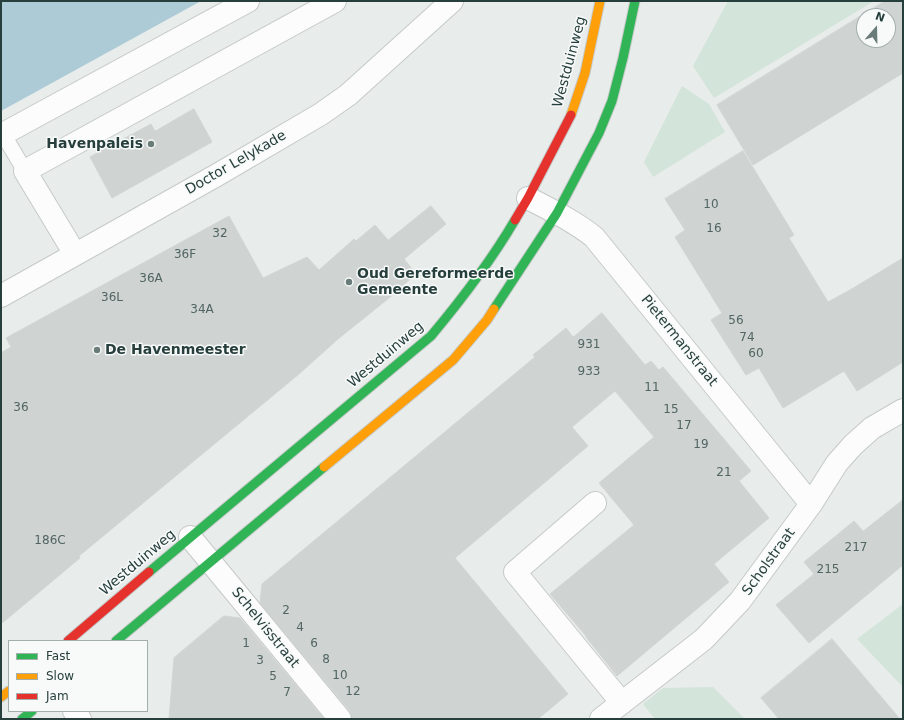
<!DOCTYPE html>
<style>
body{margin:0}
#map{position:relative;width:904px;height:720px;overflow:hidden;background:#e8ecea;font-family:"DejaVu Sans",sans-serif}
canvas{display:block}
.frame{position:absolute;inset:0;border:2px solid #263f3c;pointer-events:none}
.legend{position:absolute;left:8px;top:640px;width:140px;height:72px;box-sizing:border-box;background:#f7faf9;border:1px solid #a3afad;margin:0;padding:5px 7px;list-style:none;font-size:12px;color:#263f3c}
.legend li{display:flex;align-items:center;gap:8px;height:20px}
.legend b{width:20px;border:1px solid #a3afad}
.north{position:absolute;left:856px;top:8px;width:40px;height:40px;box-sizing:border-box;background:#f7faf9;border:1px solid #a3afad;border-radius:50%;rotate:20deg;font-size:11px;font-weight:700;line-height:16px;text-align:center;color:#263f3c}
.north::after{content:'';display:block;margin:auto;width:14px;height:18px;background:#6a7c79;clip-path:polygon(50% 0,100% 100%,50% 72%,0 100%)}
</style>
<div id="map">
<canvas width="904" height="720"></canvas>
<div class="frame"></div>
<ul class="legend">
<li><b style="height:5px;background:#30b455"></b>Fast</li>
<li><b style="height:5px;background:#ff9f0a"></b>Slow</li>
<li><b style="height:5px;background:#e5322d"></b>Jam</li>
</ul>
<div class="north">N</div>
</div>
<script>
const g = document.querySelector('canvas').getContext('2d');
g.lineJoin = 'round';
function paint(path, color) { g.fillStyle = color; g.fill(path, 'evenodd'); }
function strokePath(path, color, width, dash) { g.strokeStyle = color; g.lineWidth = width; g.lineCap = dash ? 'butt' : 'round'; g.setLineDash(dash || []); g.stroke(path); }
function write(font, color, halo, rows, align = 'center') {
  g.font = font + ' "DejaVu Sans",sans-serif'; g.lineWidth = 3; g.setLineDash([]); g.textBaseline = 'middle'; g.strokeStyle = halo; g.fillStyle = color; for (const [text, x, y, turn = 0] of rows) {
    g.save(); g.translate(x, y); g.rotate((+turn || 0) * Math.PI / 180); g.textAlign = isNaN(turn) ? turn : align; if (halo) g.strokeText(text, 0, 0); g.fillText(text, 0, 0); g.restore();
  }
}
paint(new Path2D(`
 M728,1H874L714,98L693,66Z
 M682,86L709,104L725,132L653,177L644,162Z
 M903,604V687L857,639Z
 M713,687L745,719H655L643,704L663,688Z`), '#d3e4da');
paint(new Path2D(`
 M1,1H201L1,111Z`), '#accbd7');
const building = new Path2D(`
 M885,1H903V73L753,165L717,105ZM864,16H888V40H864Z
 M194,109L212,142L112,198L90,157L151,124L155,131Z
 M743,151L794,235L789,238L828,302L850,290L903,258V362L857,391L844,371L783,408L759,368L746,375L711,320L722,313L675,237L685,230L665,199Z
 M431,206L446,224L404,259L416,274L389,298L338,339L299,374L79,556L80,558L1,624V353L11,347L6,338L229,216L263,278L307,257L319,270L354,239L356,241L375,225L388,240Z
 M602,313L645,365L651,361L659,370L663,367L751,471L739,481L769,518L714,564L729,582L617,676L586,637V636L550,594L634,525L599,483L654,437L615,391L572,427L588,446L455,558L568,694L538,719H352L350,711L260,603L262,584L535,357L533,355L566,328L573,337Z
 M903,500V565L809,643L776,605L814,574L804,562L854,521L863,531Z
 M224,616L240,618L324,719H169L174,658Z
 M832,639L878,693L900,719H779L761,698Z`);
paint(building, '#cfd3d2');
strokePath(building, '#d1d5d3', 1);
const lane = new Path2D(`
 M3,134L25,171`);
const street = new Path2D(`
 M1,135L248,1
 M528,198C551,210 574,221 594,237L811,504
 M75,254L25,171L335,1
 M1,296L217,175L321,114L348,95L452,1
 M595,503L515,572L622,703
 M190,537L340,719
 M74,711L80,719
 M601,719L704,639L740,601L811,504L837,463L853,445L872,428L903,410`);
const fast = new Path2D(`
 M494,309L557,213L599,133L612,101L623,58L635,1
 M149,572L431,336C462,299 491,261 515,220
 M116,641L324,467
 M22,719L32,711`);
const slow = new Path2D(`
 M571,115L585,73L600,1
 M324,467L453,360L487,320L494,309
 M1,697L9,691`);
const jam = new Path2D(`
 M515,220L528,198L571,115
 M68,641L149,572`);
strokePath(lane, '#c5c9c8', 17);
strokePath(street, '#c5c9c8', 24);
strokePath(fast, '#c4c9c8', 11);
strokePath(slow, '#c4c9c8', 11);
strokePath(jam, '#c4c9c8', 11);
strokePath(lane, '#fcfcfc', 15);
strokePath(street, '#fcfcfc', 22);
strokePath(fast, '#30b455', 9);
strokePath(slow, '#ff9f0a', 9);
strokePath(jam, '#e5322d', 9);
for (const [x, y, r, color] of [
 [151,144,4,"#6a7c79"],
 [349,282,4,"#6a7c79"],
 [97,350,4,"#6a7c79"]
]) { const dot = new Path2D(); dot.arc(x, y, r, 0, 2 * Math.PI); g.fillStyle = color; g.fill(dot); strokePath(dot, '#f7faf9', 1.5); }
write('12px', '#516562', null, [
 ["10",711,205],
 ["16",714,229],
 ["32",220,234],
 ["36F",185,255],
 ["36A",151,279],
 ["36L",112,298],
 ["34A",202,310],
 ["56",736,321],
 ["74",747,338],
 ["931",589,345],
 ["60",756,354],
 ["933",589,372],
 ["11",652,388],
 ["36",21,408],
 ["15",671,410],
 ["17",684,426],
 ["19",701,445],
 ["21",724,473],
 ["186C",50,541],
 ["217",856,548],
 ["215",828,570],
 ["2",286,611],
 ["4",300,628],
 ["1",246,644],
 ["6",314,644],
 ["8",326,660],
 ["3",260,661],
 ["10",340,676],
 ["5",273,677],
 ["12",353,692],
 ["7",287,693]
]);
write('14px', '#263f3c', '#f7faf9', [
 ["Westduinweg",570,62,-75],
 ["Doctor Lelykade",236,163,-30],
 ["Pietermanstraat",679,341,51],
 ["Westduinweg",386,355,-40],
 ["Scholstraat",769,562,-54],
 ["Westduinweg",138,563,-40],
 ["Schelvisstraat",265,628,51]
]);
write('bold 14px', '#263f3c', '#f7faf9', [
 ["Havenpaleis",143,144,"right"],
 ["Oud Gereformeerde",357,274],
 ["Gemeente",357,290],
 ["De Havenmeester",105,350]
], 'left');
</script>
